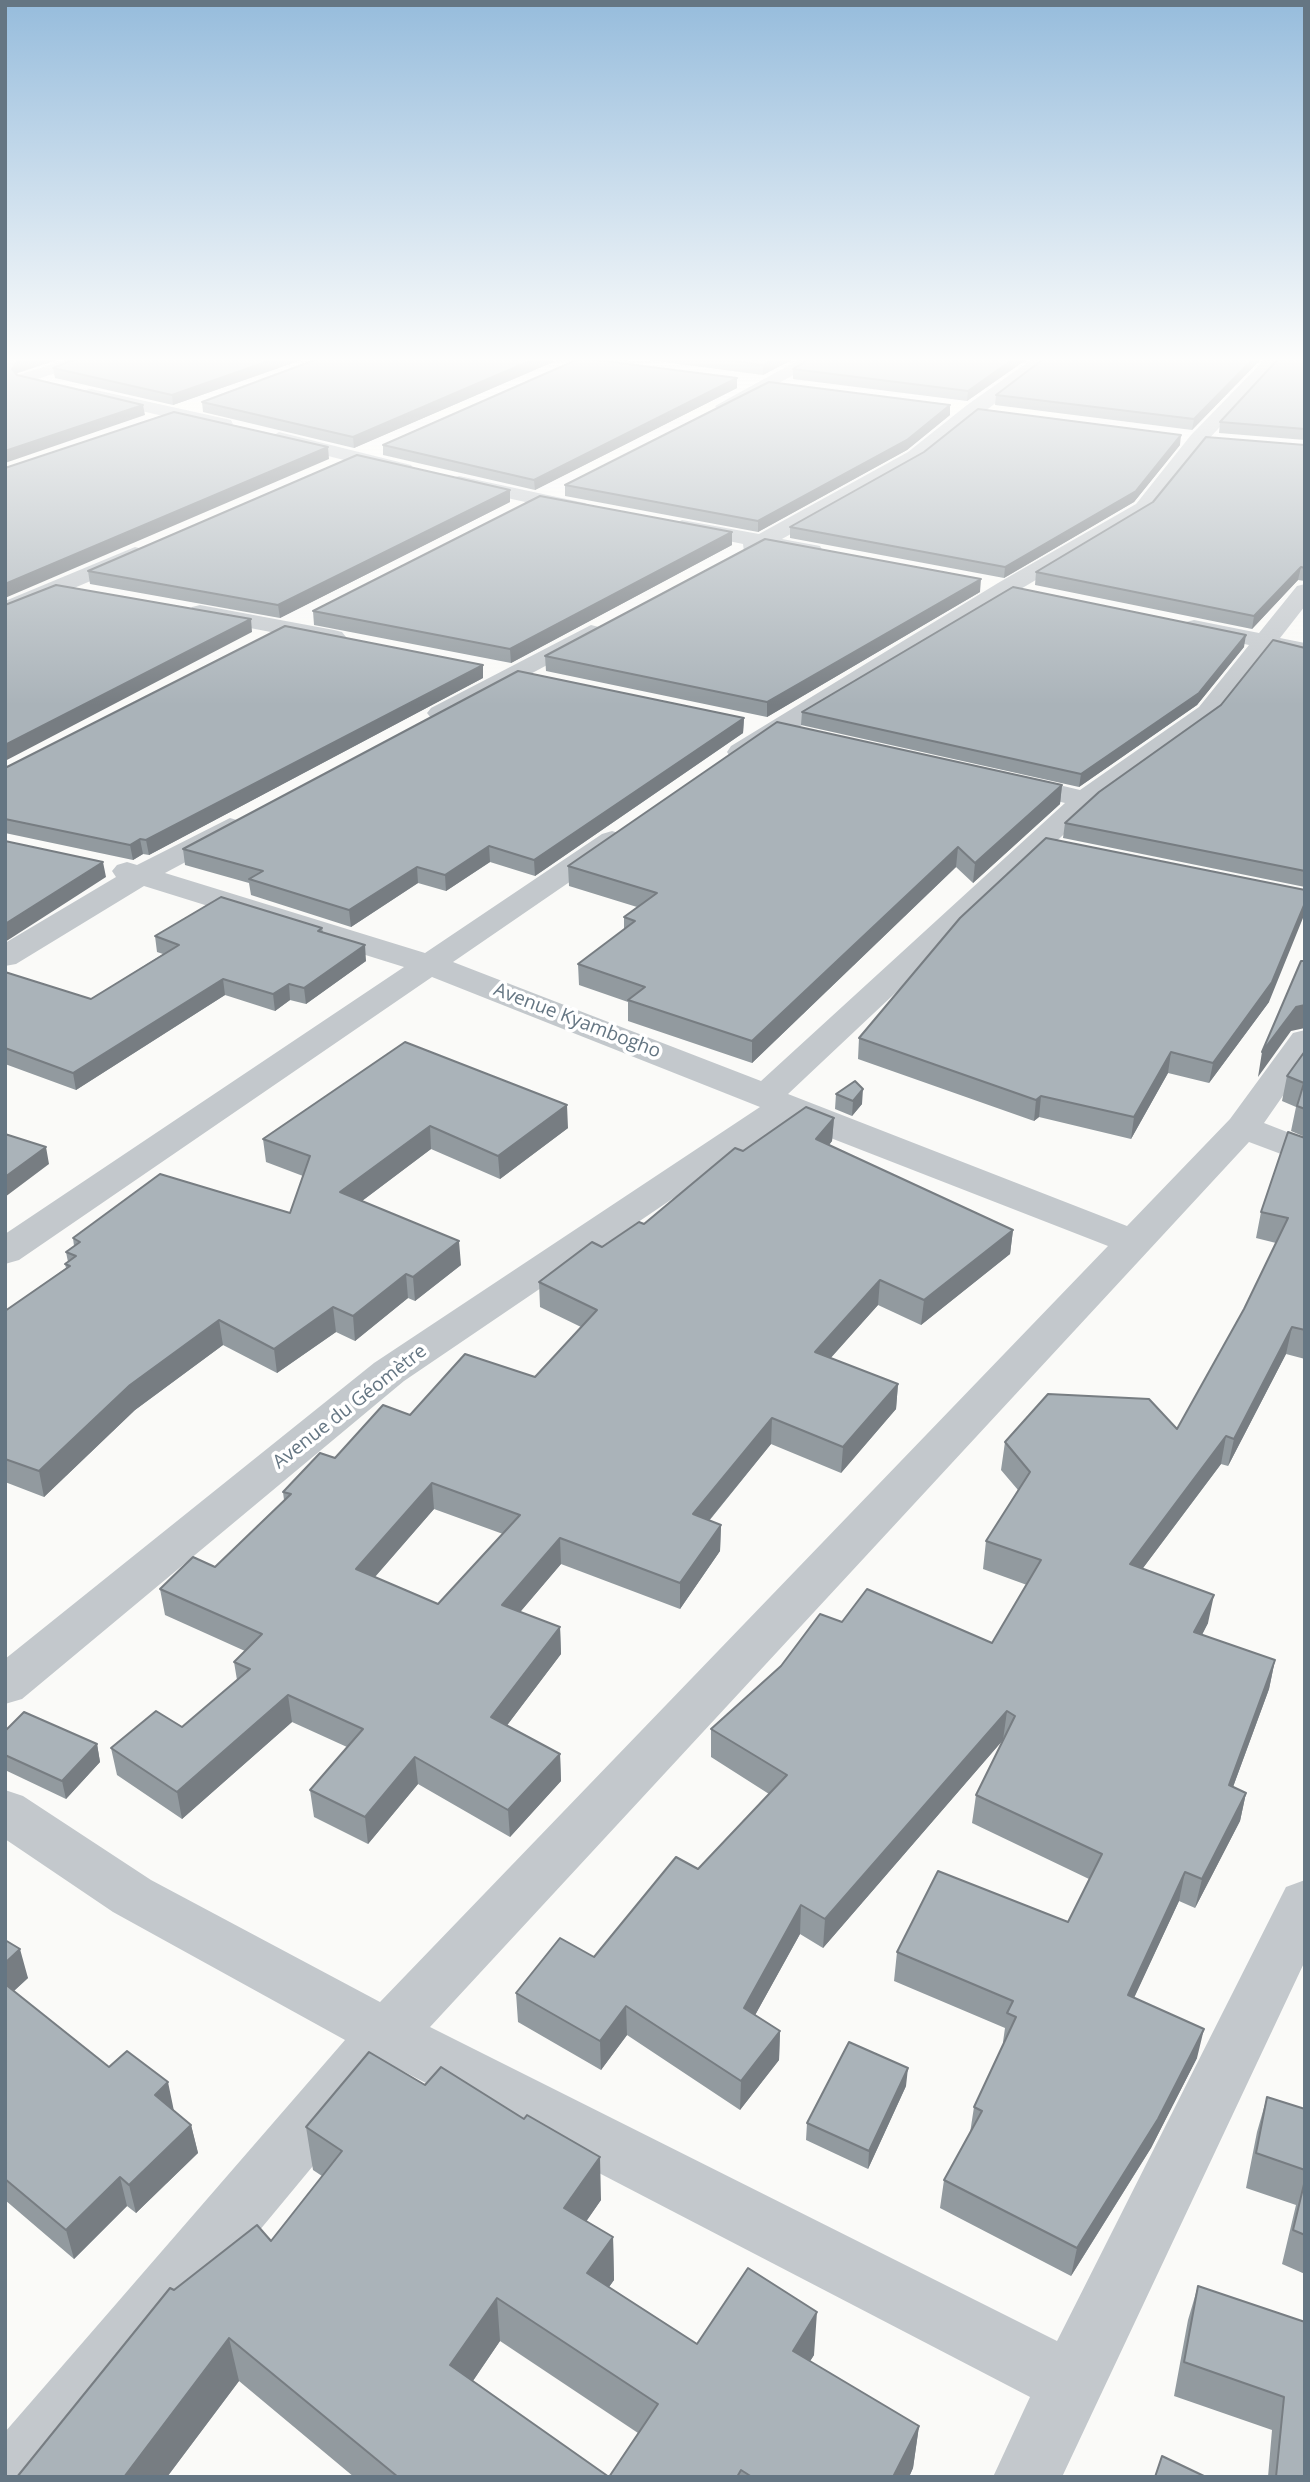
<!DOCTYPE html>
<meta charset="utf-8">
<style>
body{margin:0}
#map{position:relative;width:1310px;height:2482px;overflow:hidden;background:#fafaf8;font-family:"Open Sans",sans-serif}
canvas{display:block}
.frame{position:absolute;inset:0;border:7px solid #657683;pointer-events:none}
</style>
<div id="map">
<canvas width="1310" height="2482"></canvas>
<div class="frame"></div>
</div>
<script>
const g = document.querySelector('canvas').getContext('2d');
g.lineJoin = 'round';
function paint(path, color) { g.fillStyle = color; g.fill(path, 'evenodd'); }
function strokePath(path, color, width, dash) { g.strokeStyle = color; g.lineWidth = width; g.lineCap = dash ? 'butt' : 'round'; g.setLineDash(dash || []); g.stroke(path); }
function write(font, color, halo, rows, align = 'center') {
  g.font = font + ' "Open Sans",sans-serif'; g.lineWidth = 7; g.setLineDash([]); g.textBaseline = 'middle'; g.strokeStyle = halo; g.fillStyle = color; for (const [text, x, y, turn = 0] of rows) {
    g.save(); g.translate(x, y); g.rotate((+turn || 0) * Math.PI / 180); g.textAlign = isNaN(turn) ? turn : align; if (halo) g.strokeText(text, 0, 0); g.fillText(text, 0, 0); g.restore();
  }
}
paint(new Path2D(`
 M76,357H103L5,390V379Z
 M551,357C570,357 626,353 638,366L629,371L559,362Z
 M804,357H826L730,410H718L715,406Z
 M1035,357H1055L922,460L782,539L820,546L823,551L820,556C802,560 785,548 767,549C758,549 754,554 744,552L743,544L675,530L671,526L682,520L759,534L908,452L967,405Z
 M1267,357H1285L1205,443L1150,512L1014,593L749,758H731L727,752L731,746L998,583L1136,504L1191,435Z
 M91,389L231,420L233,424L224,430L85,398L82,394L85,390Z
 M279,432L411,465L414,469L404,475L272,442L269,438Z
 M459,476L585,503L595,509L585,515L452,486L449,482L452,478Z
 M135,547L143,549L146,554L143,559L5,617V601Z
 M1305,584V606L1280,638L1305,643V657L1270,650L1217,717L1095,805L788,1094L1127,1226L1230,1119L1293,1033L1305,1030V1064L1264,1123L1305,1139V1163L1249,1142L430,2027L1057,2341L1286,1887L1305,1880V1961L1062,2477H993L1030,2397L395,2067L55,2477H5V2432L345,2040L113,1912L5,1839V1790L23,1796L151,1880L380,2002L1108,1246L787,1121L404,1381L22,1699L5,1704V1659L374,1363L760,1107L432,977L19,1260L5,1264V1234L404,967L144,886L16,964L5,966V943L116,877L112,871L117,865L127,862L137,865L230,818L240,821L244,827L240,833L165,873L425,953L602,834L612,831L622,834L626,840L622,846L453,962L761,1081L1065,803L999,787L995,781L999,775L1009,773L1080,790L1199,707L1249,645L1186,632L1182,627L1186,622L1194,620L1259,633L1297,586Z
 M200,605L334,630L342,632L346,637L342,642L334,644L192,617L188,612L192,607Z
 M591,625L599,627L603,632L599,637L449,718H431L427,713L431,708Z`), '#c3c8cc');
paint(new Path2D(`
 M310,357L173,405L55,378L53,368Z
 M323,357H553V362L354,448L203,412L202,402Z
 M625,357H797L763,375Z
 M1030,357L967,401L793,379V369Z
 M1263,357L1192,430L995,405L996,395Z
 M1305,357V440L1219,433L1220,422Z
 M737,388L535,490L383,455V445Z
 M950,415L907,450L758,532L565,496V485Z
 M1180,445L1134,502L1004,578L790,538V527Z
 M1305,445V581L1298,580L1252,629L1035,585L1036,572Z
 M510,502L280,618L90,584L88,571Z
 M732,545L511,663L314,625L313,611Z
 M980,592L767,717L546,671L545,656Z
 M1244,647L1197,705L1079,787L801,725L802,712Z
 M1305,648V887L1063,838L1065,823Z
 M483,678L149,855L143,854L133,860L5,833V768Z
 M744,718L743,733L535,876L490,862L446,891L418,883L351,927L251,895L249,883L185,865L183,849Z
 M1062,785L1060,804L973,883L956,867L752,1063L628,1021V1002L579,985L578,964L624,929V917L637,907L569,886L568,866Z
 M322,928L323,932L366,961L306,1004L290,1000L275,1011L225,995L76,1090L5,1064V972L91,999L163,954L157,952L155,936Z
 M1269,1002L1209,1083L1168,1073L1131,1139L1039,1117L1034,1121L858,1059L859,1038Z
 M405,1042L568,1128L500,1179L431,1149L362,1201L461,1265L415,1301L408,1298L355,1341L336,1332L277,1373L223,1345L135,1410L44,1497L5,1482V1311L66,1268L65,1264L68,1262L66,1252L74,1246L73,1238L290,1213L303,1176L266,1162L263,1139Z
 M1305,1051V1137L1291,1131L1296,1107L1282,1101L1287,1076Z
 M836,1094L862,1104L852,1116L835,1109Z
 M834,1118L832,1141L829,1145L1013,1230L1010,1254L921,1325L878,1305L830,1358L898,1384L896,1409L841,1473L771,1444L709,1521L721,1525L720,1551L680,1609L561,1564L520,1612L560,1627L561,1654L507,1725L560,1754L561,1781L510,1837L418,1784L368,1844L314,1817L310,1790L347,1747L292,1722L182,1819L117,1775L111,1748L182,1727L237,1680L234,1662L245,1651L165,1615L160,1589L215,1567L284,1500L283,1492L335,1458L410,1415L535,1377L581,1327L540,1307L539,1282L644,1224L743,1151ZM434,1509L503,1534L438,1604L375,1577Z
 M1305,1138V1359L1286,1354L1228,1466L1221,1464L1143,1568L1208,1623L1202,1635L1275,1660L1269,1689L1233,1787L1246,1793L1240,1821L1195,1908L1179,1901L1134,1997L1197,2058L1151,2148L1071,2276L940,2208L944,2180L970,2133L974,2107L1004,2043L1003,2042L1005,2028L894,1981L897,1952L1068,1922L1089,1879L972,1823L976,1795L1003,1740L823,1948L800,1934L755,2015L780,2031L779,2060L740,2110L627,2035L601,2070L518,2022L516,1993L594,1957L698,1869L769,1794L711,1757V1729L842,1622L992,1643L1027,1585L983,1569L986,1541L1018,1490L1001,1470L1005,1442L1177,1429L1244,1309L1276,1243L1256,1238L1261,1212Z
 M5,1731L97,1744L100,1762L66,1799L5,1770Z
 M5,1940L28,1978L14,1991L109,2067L174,2111L191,2125L198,2153L136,2213L127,2206L74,2259L5,2200Z
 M906,2086L868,2169L806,2140L807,2123Z
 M1267,2097L1305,2109V2274L1282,2264L1296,2205L1246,2188L1257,2132Z
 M306,2127L601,2200L586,2221L613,2237L614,2280L609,2287L697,2344L814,2355L810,2361L919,2426L913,2468L909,2477H354L239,2381L167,2477H17L174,2290L271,2241L322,2176L313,2170ZM500,2341L638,2433L609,2477L473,2381Z
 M1198,2286L1305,2322V2477H1268L1272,2430L1174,2396L1188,2320Z`), '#929a9f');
paint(new Path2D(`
 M32,357H66L18,373L13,379L12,369L17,362Z
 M280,357H310L173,405L172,395Z
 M539,357H553V362L354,448L353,437Z
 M778,357H797L763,375V365Z
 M1016,357H1030L967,401L968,391Z
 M1255,357H1263L1192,430L1194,419Z
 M737,378V388L535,490L534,480Z
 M143,405L145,415L5,463V451Z
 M950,405V415L907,450L758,532V521Z
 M1181,435L1180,445L1134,502L1004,578L1005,567Z
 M328,447L329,459L5,598V584Z
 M510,490V502L280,618L278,605Z
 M732,532V545L511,663L510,649Z
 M1301,567L1298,580L1252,629L1254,616Z
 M981,579L980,592L767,717V702Z
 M251,619L252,632L5,761V745Z
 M1246,635L1244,647L1197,705L1079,787L1081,774Z
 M483,665V678L149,855L146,840Z
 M744,718L743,733L535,876L534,860Z
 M1062,785L1060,804L973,883L975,863Z
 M140,839L143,854L133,860L130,845Z
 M489,846L490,862L446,891L445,875Z
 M958,847L956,867L752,1063V1041Z
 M103,862L106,877L5,942V924Z
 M417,867L418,883L351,927L349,910Z
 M1305,903V913L1269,1002L1209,1083L1213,1063Z
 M365,945L366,961L306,1004L304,988Z
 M223,979L225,995L76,1090L73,1073Z
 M289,984L290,1000L275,1011L273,994Z
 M1305,1005V1028L1291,1031L1258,1077L1262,1052L1296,1007Z
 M1171,1052L1168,1073L1131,1139L1134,1117Z
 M863,1089L862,1104L852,1116L853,1101Z
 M1041,1096L1039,1117L1034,1121L1036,1100Z
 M567,1105L568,1128L500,1179L498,1156Z
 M834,1118L832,1141L815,1163L816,1139Z
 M430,1126L431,1149L342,1216L340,1192Z
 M46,1147L49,1164L5,1197V1177Z
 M1013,1230L1010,1254L921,1325L924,1300Z
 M459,1241L461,1265L415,1301L413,1277Z
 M406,1274L408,1298L355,1341L353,1316Z
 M880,1280L878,1305L813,1378L815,1352Z
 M333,1307L336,1332L277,1373L274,1349Z
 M219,1320L223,1345L135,1410L44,1497L39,1471L130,1385Z
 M1292,1327L1286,1354L1228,1466L1234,1439Z
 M898,1384L896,1409L841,1473L843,1447Z
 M772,1418L771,1444L693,1540V1514Z
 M1226,1436L1221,1464L1125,1592L1130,1564Z
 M432,1483L434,1509L359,1595L356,1569Z
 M721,1525L720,1551L680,1609V1583Z
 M560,1538L561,1564L504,1631L502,1605Z
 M1214,1595L1208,1623L1188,1661L1194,1632Z
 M560,1627L561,1654L493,1744L491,1717Z
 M1275,1660L1269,1689L1223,1814L1229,1785Z
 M288,1695L292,1722L182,1819L177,1792Z
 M1007,1711L1003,1740L823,1948L825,1919Z
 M97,1744L100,1762L66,1799L62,1781Z
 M560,1754L561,1781L510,1837L508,1810Z
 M415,1757L418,1784L368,1844L365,1817Z
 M1246,1793L1240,1821L1195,1908L1202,1879Z
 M1185,1872L1179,1901L1122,2024L1128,1995Z
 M801,1905L800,1934L743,2037L744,2008Z
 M20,1949L28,1978L5,1999V1963Z
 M626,2006L627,2035L601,2070L600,2041Z
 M1204,2029L1197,2058L1151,2148L1071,2276L1077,2248Z
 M780,2031L779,2060L740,2110L741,2081Z
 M908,2068L906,2086L868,2169L869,2151Z
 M168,2082L174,2111L155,2095Z
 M191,2125L198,2153L136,2213L129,2185Z
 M600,2157L601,2200L566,2251L564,2208Z
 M120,2177L127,2206L74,2259L66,2230Z
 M613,2237L614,2280L589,2315L587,2273Z
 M497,2298L500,2341L455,2407L450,2365Z
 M817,2312L814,2355L790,2393L793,2351Z
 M229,2338L239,2381L167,2477H124Z
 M919,2426L913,2468L909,2477H893Z`), '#777d82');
const building = new Path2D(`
 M5,357H32L17,362L12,369L17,375L143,405L5,451Z
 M81,357H280L172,395L53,368Z
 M323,357H539L353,437L202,402Z
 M704,357H778L763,365Z
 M813,357H1016L968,391L793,369Z
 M1046,357H1255L1194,419L996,395Z
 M1280,357H1305V429L1220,422Z
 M581,358L737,378L534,480L383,445Z
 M769,382L950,405L907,440L758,521L565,485Z
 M978,409L1181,435L1136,491L1005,567L790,527L924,452Z
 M174,412L328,447L5,584V468Z
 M1206,437L1305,445V568L1301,567L1254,616L1036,572L1153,502Z
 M357,455L510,490L278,605L88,571Z
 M540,496L732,532L510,649L313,611Z
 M765,539L981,579L767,702L545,656Z
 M56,585L251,619L5,745V605Z
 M1013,587L1246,635L1199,693L1081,774L802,712Z
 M285,626L483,665L146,840L140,839L130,845L5,819V768Z
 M1273,640L1305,648V871L1065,823L1099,792L1221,705Z
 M518,671L744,718L534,860L489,846L445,875L417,867L349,910L249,879L263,871L183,849Z
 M777,722L1062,785L975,863L958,847L752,1041L628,1000L645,987L578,964L635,921L624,917L657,893L568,866Z
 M1046,838L1305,890V903L1272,982L1213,1063L1171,1052L1134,1117L1041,1096L1036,1100L859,1038L960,918Z
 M5,841L103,862L5,924Z
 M221,897L322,928L318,931L365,945L304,988L289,984L273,994L223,979L73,1073L5,1048V972L91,999L179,945L155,936Z
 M1301,961H1305V1005L1296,1007L1262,1052Z
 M405,1042L567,1105L498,1156L430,1126L340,1192L459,1241L413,1277L406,1274L353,1316L333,1307L274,1349L219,1320L130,1385L39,1471L5,1459V1311L70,1266L65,1264L76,1256L66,1252L80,1242L73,1238L160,1174L290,1213L310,1156L263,1139Z
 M1305,1051V1109L1297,1106L1304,1083L1287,1076Z
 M855,1081L863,1089L853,1101L836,1094Z
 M806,1107L834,1118L816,1139L1013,1230L924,1300L880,1280L815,1352L898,1384L843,1447L772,1418L693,1514L721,1525L680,1583L560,1538L502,1605L560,1627L491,1717L560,1754L508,1810L415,1757L365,1817L310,1790L363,1729L288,1695L177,1792L111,1748L156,1711L182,1727L250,1669L234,1662L262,1634L160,1589L193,1557L215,1567L291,1494L283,1492L320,1453L335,1458L383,1405L410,1415L465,1354L535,1377L597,1310L539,1282L592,1242L602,1247L639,1222L644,1224L735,1148L743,1151ZM432,1483L520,1515L438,1604L356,1569Z
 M1288,1132L1305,1138V1330L1292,1327L1234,1439L1226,1436L1130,1564L1214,1595L1194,1632L1275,1660L1229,1785L1246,1793L1202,1879L1185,1872L1128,1995L1204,2029L1158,2119L1077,2248L944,2180L982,2111L974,2107L1016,2017L1007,2013L1013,2001L897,1952L938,1871L1068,1922L1102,1854L976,1795L1015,1716L1007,1711L825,1919L801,1905L744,2008L780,2031L741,2081L626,2006L600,2041L516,1993L560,1938L594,1957L676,1857L698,1869L787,1775L711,1729L781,1666L820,1614L842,1622L867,1589L992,1643L1041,1560L986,1541L1030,1472L1005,1442L1048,1394L1149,1399L1177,1429L1244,1309L1288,1218L1261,1212Z
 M5,1134L46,1147L5,1177Z
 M24,1712L97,1744L62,1781L5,1755V1731Z
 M5,1940L20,1949L5,1963Z
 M5,1984L109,2067L127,2051L168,2082L155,2095L191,2125L129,2185L120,2177L66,2230L5,2179Z
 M849,2042L908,2068L869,2151L807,2123Z
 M369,2052L425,2085L441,2067L524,2119L527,2115L600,2157L564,2208L613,2237L587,2273L697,2344L748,2268L817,2312L793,2351L919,2426L893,2477H752L741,2470L737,2477H398L229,2338L124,2477H17L170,2288L174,2290L257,2225L271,2241L342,2151L306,2127ZM497,2298L658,2404L609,2477L450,2365Z
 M1267,2097L1305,2109V2170L1256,2153Z
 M1305,2180V2235L1293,2230Z
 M1198,2286L1305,2322V2477H1276L1284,2397L1184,2362Z
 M1162,2456L1206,2477H1155Z`);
paint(building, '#aab3b9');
strokePath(building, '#777d82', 2);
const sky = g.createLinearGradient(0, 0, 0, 705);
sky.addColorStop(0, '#96bcdc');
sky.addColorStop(0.51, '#fdfdfc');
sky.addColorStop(1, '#fdfdfc00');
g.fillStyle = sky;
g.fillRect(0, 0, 1310, 705);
write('19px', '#657683', '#fff', [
 ["Avenue Kyambogho",577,1021,21],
 ["Avenue du Géomètre",350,1407,-38]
]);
</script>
